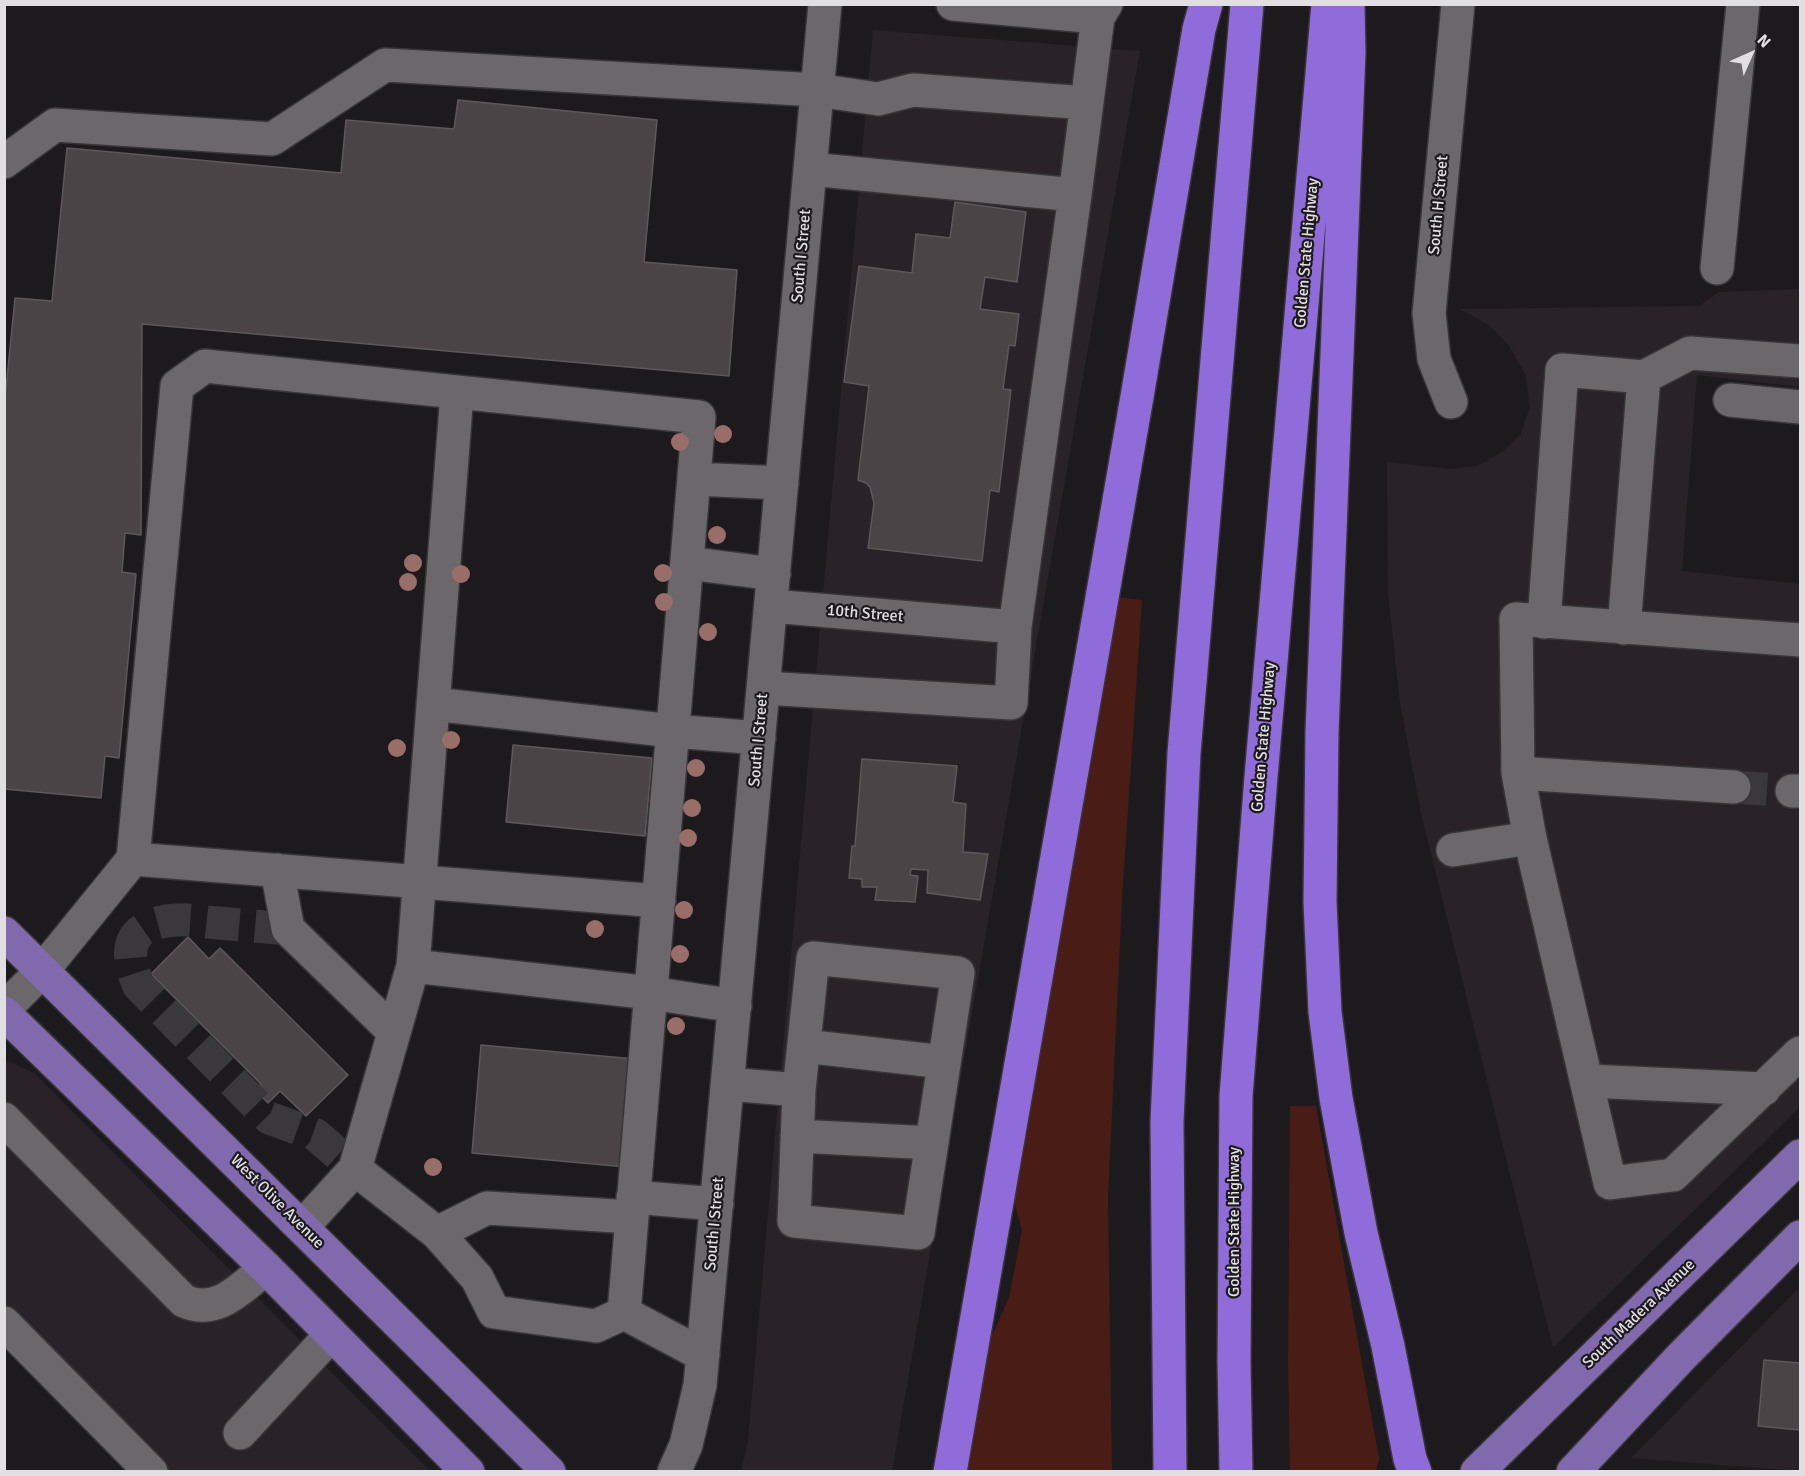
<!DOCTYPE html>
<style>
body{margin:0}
#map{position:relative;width:1805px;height:1476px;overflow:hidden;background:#1d1a1d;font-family:Signika,sans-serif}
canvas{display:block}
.frame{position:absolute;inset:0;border:6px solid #e2dfe2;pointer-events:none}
.north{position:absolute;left:1721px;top:24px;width:60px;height:60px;-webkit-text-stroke:4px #1d1a1d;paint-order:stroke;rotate:45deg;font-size:16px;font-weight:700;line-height:24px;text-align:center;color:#e2dfe2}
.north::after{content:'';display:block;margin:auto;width:21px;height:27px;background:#e2dfe2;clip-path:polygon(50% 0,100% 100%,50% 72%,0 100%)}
</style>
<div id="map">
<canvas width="1805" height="1476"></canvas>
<div class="frame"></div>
<div class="north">N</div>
</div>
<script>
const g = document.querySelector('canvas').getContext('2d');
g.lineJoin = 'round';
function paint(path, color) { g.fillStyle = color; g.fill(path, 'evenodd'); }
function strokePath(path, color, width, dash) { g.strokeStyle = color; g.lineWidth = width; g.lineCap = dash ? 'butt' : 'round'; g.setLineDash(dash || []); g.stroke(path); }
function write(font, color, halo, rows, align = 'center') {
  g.font = font + ' Signika,sans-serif'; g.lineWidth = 4.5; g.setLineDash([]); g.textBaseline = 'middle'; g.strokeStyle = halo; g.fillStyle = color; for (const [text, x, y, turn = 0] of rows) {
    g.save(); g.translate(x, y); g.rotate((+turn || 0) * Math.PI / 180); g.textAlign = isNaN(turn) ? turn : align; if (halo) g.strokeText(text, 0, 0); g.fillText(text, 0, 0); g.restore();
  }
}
paint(new Path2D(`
 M873,30L1140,51L892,1471L741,1472L748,1440Z
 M1800,289V387L1697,375L1682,571L1800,584V1107L1553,1348L1421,813L1400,703L1388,593L1387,462L1450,469L1478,466L1503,451L1520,435L1530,408L1526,376L1510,347L1489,325L1460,309L1699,306L1719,292Z
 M8,1061L34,1073L430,1471H168L5,1305L4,1063Z
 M1800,1287V1471L1631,1458Z`), '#2a2229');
paint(new Path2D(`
 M1116,597L1142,600L1122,899L1108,1198L1112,1471L963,1472L981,1359L1009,1298L1022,1230L1012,1193Z
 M1290,1106H1316L1379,1459L1376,1471H1290L1288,1363Z`), '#4a1c16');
const building = new Path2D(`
 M458,100L657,120L644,262L737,270L729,376L142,324L141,535L125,533L122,572L136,574L119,758L105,756L101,798L4,789V408L15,298L52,301L67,148L341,173L346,120L454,129Z
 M955,202L1026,212L1017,282L985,277L980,309L1019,314L1015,346L1009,345L1003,389L1011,390L999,492L990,490L982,561L868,548L874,503L870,487L866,483L858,480L869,386L844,382L859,266L912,273L916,234L950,238Z
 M513,745L652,758L645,836L506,822Z
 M862,759L957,766L953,802L966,804L963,852L988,854L980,900L927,893L928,870L911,869L910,875L918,876L915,902L875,900L877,887H862V879L849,878L852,846H855Z
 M188,937L209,959L220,948L348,1075L306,1116L280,1091L268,1103L255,1090L261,1084L151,974Z
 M481,1045L635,1059L626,1167L472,1153Z
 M1764,1360L1800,1363V1430L1758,1426Z`);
paint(building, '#4a4446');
strokePath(building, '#5e585a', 1.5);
strokePath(new Path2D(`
 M1734,787L1792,791
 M288,929C265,927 242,925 218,923C205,922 190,919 176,920C131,923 121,947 139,986L269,1118L316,1135L355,1169`), '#3b383b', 33, [33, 16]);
const minor = new Path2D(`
 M953,4L1098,17
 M4,162L55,125L272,139L385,65L817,90L878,99L913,90L1086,103
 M810,169L1075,195L1098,17L1106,4
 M1717,268L1743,4
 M1730,400L1800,407
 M1451,402L1434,359L1429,313L1458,4
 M694,479L782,483
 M687,563L774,574
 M1544,622L1562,370L1644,377
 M1015,627L1075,195
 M1624,628L1644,377L1690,353L1800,361
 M764,688L1011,703L1015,627L772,606
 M433,704L673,731L759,738
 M1518,773L1516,619L1800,640
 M1734,787L1518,773L1530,838L1610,1183L1673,1175L1800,1053
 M1792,791H1800
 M1453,850L1530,838
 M133,859L659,901
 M277,870L288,929L394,1032
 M413,966L651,993L735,1006
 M4,1009L42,971L133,859L177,386L205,366L699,417L624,1313
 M804,1046L944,1062
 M1588,1081L1764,1089
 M728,1084L799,1090L813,958L958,973L918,1233L794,1221L799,1090
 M4,1119L184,1301C217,1316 241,1288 266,1268
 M797,1136L932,1143
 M355,1169L437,1233L477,1278L494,1312L596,1326L624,1313
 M633,1197L717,1204
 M302,1227L355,1169L413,966L457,393
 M437,1233L487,1208L632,1217
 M624,1313L703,1355
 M4,1323L151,1472
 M240,1433L331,1335
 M674,1472L686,1445L700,1385L825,4`);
const major = new Path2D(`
 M4,933L549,1472
 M4,1013L266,1268L468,1472
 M1477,1472L1800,1156
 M1573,1472L1682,1356L1800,1237`);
const highway = new Path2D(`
 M1348,4L1349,52L1322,732L1320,902L1325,1012L1336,1098L1361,1233L1388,1346L1410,1459L1415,1472
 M950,1472L1138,391L1199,29L1206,4
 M1170,1472L1167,1121L1184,753L1247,4
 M1236,1472L1234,1362L1236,1096L1261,777L1328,4`);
strokePath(minor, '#383537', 36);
strokePath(major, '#383537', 36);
strokePath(highway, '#383537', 36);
strokePath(minor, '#6b676b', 33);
strokePath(major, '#8169ae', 33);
strokePath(highway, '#906bda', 33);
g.fillStyle = '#996e69';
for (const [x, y] of [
 [723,434],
 [680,442],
 [717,535],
 [413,563],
 [663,573],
 [461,574],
 [408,582],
 [664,602],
 [708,632],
 [451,740],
 [397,748],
 [696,768],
 [692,808],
 [688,838],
 [684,910],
 [595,929],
 [680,954],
 [676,1026],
 [433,1167]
]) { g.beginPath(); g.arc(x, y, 9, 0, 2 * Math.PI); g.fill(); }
write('16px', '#e2dfe2', '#1d1a1d', [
 ["South H Street",1439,205,-85],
 ["Golden State Highway",1307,253,-85],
 ["South I Street",802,256,-85],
 ["10th Street",865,614,5],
 ["Golden State Highway",1264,737,-85],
 ["South I Street",759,740,-85],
 ["West Olive Avenue",277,1202,45],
 ["Golden State Highway",1235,1222,-90],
 ["South I Street",715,1224,-85],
 ["South Madera Avenue",1639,1314,-44]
]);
</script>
